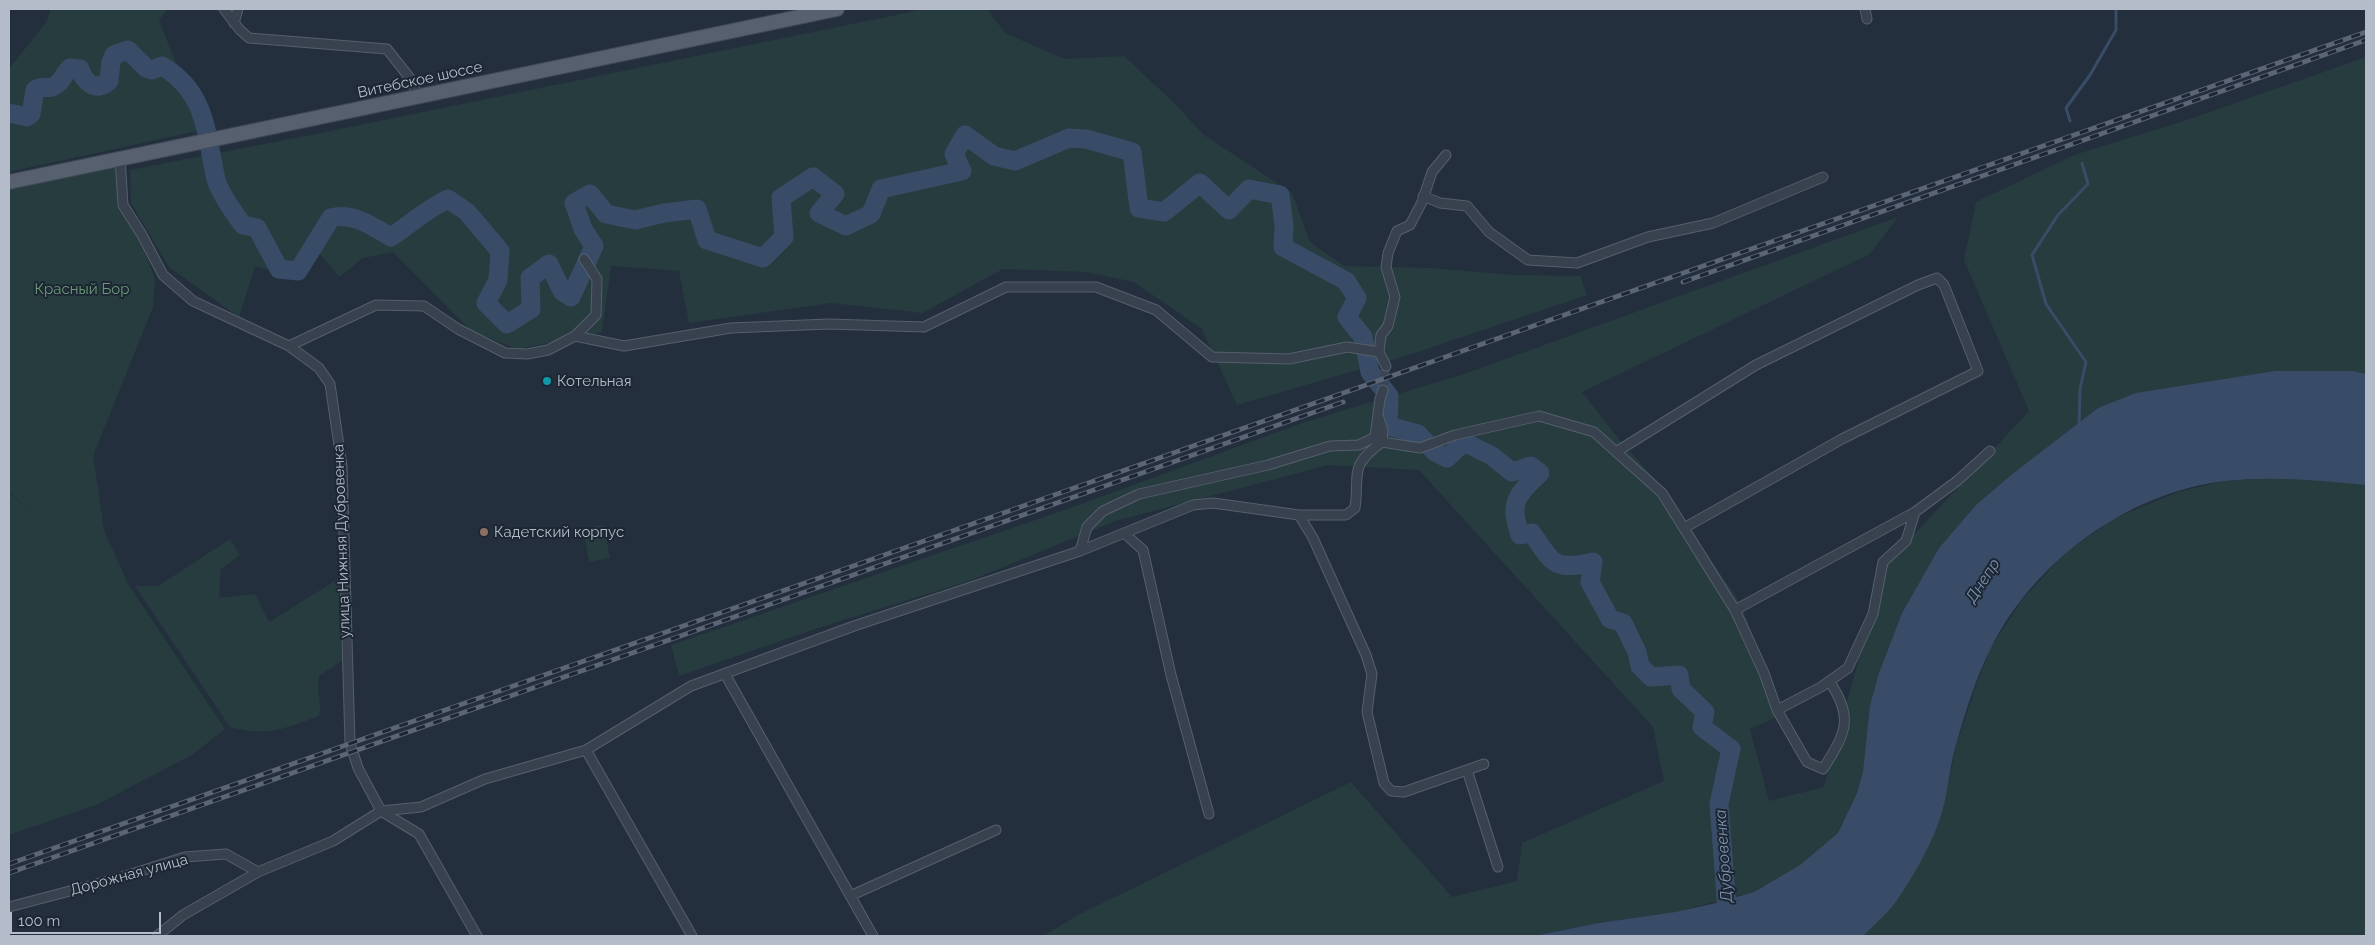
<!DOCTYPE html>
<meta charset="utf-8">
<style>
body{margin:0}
#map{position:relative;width:2375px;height:945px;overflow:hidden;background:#242f3e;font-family:Raleway,sans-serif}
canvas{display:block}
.frame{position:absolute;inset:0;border:10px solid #b4bcc9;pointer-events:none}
.scale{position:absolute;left:10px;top:912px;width:151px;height:22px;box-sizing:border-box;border:2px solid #b4bcc9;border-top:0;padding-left:6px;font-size:15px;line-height:18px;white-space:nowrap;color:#b4bcc9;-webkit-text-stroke:4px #1d2633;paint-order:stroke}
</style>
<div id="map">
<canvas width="2375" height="945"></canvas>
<div class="frame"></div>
<div class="scale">100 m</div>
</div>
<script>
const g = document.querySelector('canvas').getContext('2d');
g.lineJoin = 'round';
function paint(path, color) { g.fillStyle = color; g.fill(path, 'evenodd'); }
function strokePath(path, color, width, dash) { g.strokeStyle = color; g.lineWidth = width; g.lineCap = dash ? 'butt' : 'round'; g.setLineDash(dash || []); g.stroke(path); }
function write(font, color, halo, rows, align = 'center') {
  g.font = font + ' Raleway,sans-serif'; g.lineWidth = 4; g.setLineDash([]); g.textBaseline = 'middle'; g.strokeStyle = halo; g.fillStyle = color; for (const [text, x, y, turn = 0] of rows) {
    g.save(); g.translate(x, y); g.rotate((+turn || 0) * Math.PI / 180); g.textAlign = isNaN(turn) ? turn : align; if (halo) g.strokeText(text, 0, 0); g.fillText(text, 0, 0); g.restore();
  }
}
paint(new Path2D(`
 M51,9H167L159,20L202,130L9,172V69L47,21Z
 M925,9H987L1005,33L1064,59L1124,56L1173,102L1204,135L1292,193L1310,242L1344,266L1431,268L1514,275L1580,276L1587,295L1409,355L1237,405L1202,329L1134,282L1086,272L1003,269L922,313L831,303L689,323L679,271L611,266L602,332L518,349L471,331L393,252L363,258L339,277L319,253L297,278L255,266L239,317L169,267L131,203L130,170L316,134Z
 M2366,57V374L2352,371H2275L2215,381L2098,408L2011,475L1976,505L1939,548L1902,613L1879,673L1870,705L1863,771L1857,793L1838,833L1800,865L1754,892L1675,912L1599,923L1534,936H1043L1080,914L1351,782L1452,897L1517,881L1522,843L1664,781L1653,727L1419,470L1329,465L1115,521L969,581L818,628L679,676L671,645L1076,506L1305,422L1464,374L1898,217L1870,254L1582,392L1622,443L1662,487L1740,603L1784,714L1750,729L1769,801L1824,787L1884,567L2029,411L1964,260L1976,202L2074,155L2184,121Z
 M117,164V204L143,246L155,279L153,307L93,456L104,530L128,584L225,729L192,755L96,805L9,835V492L36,519L9,491V188Z
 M2263,479H2311L2366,485V936H1863L1894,904L1942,813L1956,746L1977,683L1991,647L2022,600L2064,554L2115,518L2178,492L2224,481Z
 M604,525L610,558L589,562L583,529Z
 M230,539L240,555L221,569L219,598L255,594L269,622L338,579L342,661L319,676C315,692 323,699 319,716C283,729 269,737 230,727L135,586H158Z`), '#263c3f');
paint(new Path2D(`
 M2275,371H2353L2366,374V485C2319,480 2272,476 2225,481C2129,492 2034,561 1991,648C1976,677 1965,713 1956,745C1949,767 1949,790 1942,812C1934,841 1912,879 1895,903C1886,915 1873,926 1863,936H1534L1599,923L1675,912L1712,904L1754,892L1800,865L1838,833L1857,793L1863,771L1870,705L1879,673L1902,613L1939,548L1976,505L2011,475L2098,408L2136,393Z`), '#394c67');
strokePath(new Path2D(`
 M2070,121L2066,108L2090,75L2116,30V9
 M2079,427L2080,389L2086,362L2046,304L2032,255L2058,215L2088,184L2082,163`), '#394c67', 3);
strokePath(new Path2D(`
 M9,113L27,117L31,114L35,90C41,85 45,89 52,87C62,84 63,74 70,68L80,69C84,82 96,93 109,81L111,62L114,55L128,50L146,68L152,70L162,66C205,91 206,131 215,175C217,189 234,213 243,225L257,228L279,269L298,271L331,218C352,212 372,226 391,237C410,224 427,209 448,199L467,212L500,251L498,280L486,303L507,324L531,309L530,278L549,264L562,291L571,297L594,246L583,229L574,203L590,194L606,214L635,220L664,213L697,209L707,240L763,258L784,237L781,198L813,177L835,194L819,213L846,226L871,214L881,189L962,171L954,154L965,135L994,156L1015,161L1069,138L1086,139L1132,152L1139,208L1164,212L1200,183L1229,210L1249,189L1280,195L1284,225L1283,247L1346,281L1357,298L1347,317L1363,337L1370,372L1389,396L1388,426L1418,434L1435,452L1447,458L1464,442L1492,456L1512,472L1531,466L1540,473C1516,496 1509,502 1520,535L1532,533C1553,564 1554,571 1593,562L1590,582L1610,619L1623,623L1637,652L1640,666L1651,677L1679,675L1681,689L1705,712L1702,727L1731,749L1719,804L1729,936`), '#394c67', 19);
strokePath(new Path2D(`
 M1383,390L1386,366`), '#3a4453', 9, [9, 4.5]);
const street = new Path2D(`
 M224,9L240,30L249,38L387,49L413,82L417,97
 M1865,9L1867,19
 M234,23L238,9
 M120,158L123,205L142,235L163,275L193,301L289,346L319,368L330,384L342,466L350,743L358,768L381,811
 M1423,196L1440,203L1467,206L1489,232L1528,260L1577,263L1648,237L1713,223L1823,177
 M575,336L624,346L731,328L829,324L924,327L1006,287H1096L1156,310L1212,357L1289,359L1347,347L1379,352
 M289,346L376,305L424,306L458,329L505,353L527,354L548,350L575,336L596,315L597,279L584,259
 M1386,366L1379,352L1381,335L1388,326L1395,297L1386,267L1388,253L1397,231L1410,225L1422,202L1432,172L1446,155
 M1382,442L1420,448L1455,435L1539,416L1594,432L1662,493L1735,610L1764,673L1777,710L1821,687L1848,668L1873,614L1883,562L1906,541L1915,512
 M1616,452L1756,365L1918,285L1937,278L1944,285L1978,371L1842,439L1684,528
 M1299,515H1346L1355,508C1360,473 1348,467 1382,442L1383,431L1379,418
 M1125,534L1143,550L1171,675L1209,814
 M1080,551L1087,527L1103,511L1139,494L1268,465L1330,446L1359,445L1375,437L1380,399L1383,390
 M1735,610L1915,512L1957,481L1990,451
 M725,674L873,936
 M1777,710L1807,762L1823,769C1845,734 1855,718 1829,681
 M586,750L692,936
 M1467,770L1498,867
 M381,811L419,834L477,936
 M850,896L996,830
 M9,907L119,878L185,857L226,854L258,872L333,841L381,811L421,807L485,779L586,750L691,686L854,626L1080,551L1193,505L1213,503L1299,515L1313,538L1366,655L1372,674L1367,712L1384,783L1391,791L1404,792L1484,764
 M157,936L183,915L258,872`);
const primary = new Path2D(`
 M9,182L837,9`);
strokePath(street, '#565f6c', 11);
strokePath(primary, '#414a57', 16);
strokePath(street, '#38414e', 9);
strokePath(primary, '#56606e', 14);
const rail = new Path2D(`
 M1683,282L2366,40
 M9,864L2366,32
 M9,873L1343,402`);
strokePath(rail, '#5a6575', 5);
strokePath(rail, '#1d2633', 3, [9]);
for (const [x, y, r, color] of [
 [547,381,5,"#0f9aa8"],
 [484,532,5,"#8d6e63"]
]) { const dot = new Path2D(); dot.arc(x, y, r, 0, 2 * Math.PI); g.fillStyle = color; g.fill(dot); strokePath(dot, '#1d2633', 2); }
write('15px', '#b4bcc9', '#1d2633', [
 ["Витебское шоссе",420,80,-12],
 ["улица Нижняя Дубровенка",342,541,-92],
 ["Дорожная улица",129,875,-15]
]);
write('15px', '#6b9a76', '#1d2633', [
 ["Красный Бор",82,289]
]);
write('15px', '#b4bcc9', '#1d2633', [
 ["Котельная",557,381],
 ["Кадетский корпус",494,532]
], 'left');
write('italic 16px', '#7c92b1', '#1d2633', [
 ["Днепр",1983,581,-57],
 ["Дубровенка",1724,856,-94]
]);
</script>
